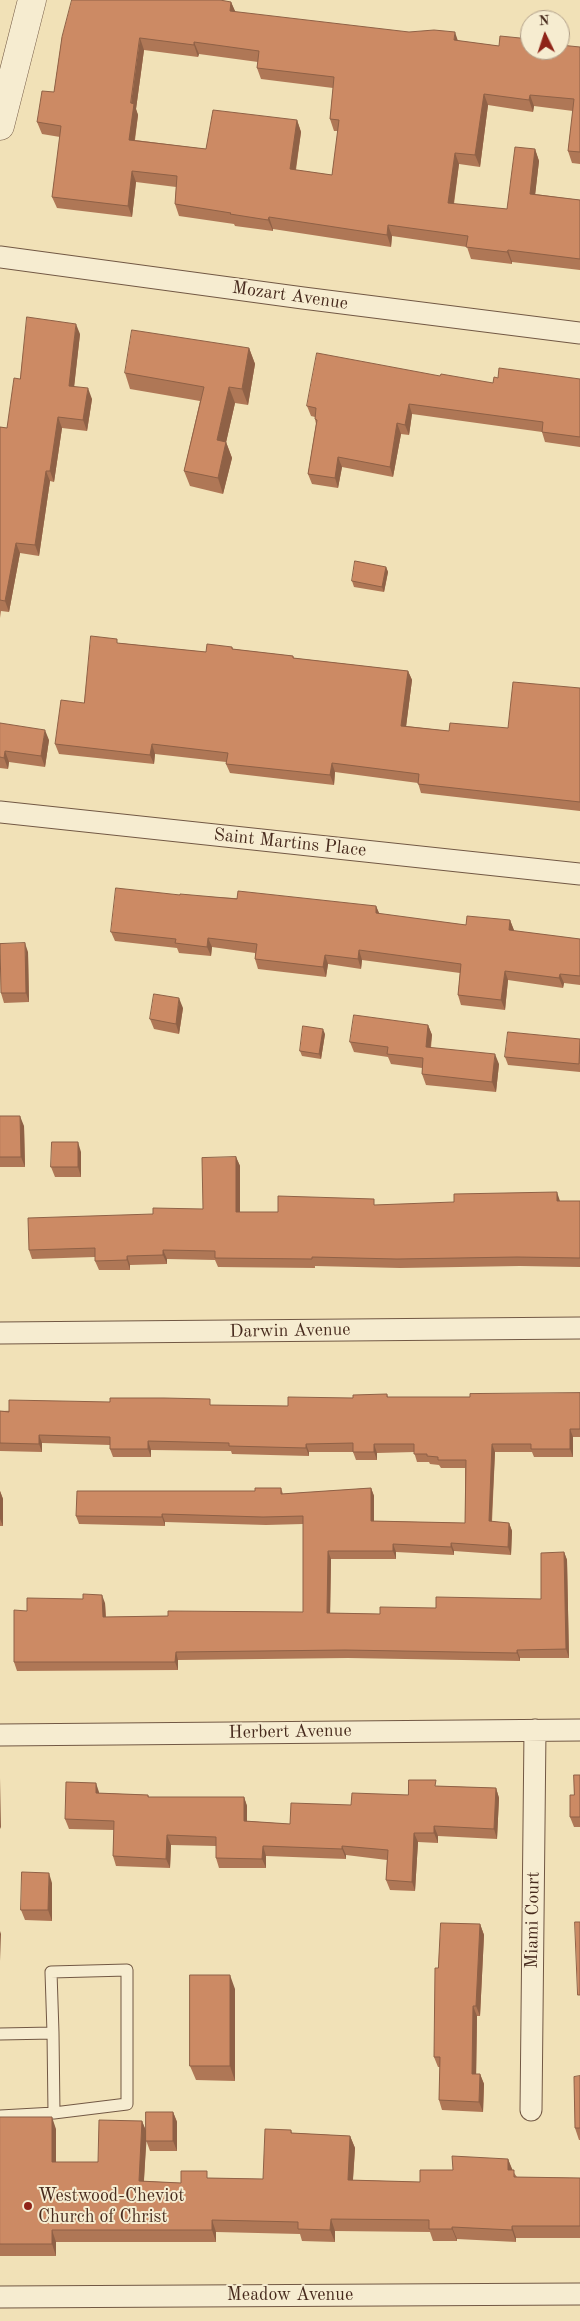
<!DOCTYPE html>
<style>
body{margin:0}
#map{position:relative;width:580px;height:2321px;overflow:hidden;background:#f1e1b7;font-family:"Old Standard TT",serif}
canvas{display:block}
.north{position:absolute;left:520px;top:10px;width:50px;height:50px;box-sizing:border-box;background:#f6ecd0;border:1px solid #b09e88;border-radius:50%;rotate:356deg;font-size:14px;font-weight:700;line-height:20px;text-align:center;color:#472a1d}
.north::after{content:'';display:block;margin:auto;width:18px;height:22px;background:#8f2418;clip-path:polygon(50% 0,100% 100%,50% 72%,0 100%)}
</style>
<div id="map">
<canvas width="580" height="2321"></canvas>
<div class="north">N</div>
</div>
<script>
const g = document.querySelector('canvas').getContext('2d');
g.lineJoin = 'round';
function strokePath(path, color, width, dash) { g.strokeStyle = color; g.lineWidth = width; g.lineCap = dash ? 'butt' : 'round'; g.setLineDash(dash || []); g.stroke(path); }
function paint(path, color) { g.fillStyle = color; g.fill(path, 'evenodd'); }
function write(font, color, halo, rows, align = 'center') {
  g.font = font + ' "Old Standard TT",serif'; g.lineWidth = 4; g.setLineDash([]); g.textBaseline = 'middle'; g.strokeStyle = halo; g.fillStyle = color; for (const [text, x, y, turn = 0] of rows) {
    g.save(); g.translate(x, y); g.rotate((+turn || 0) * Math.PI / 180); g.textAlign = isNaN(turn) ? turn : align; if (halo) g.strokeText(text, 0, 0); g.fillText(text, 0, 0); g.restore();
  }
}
const service = new Path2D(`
 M53,2033L54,2113
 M0,2034L53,2033L51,1972L127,1970V2104L54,2113L0,2116`);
const minor = new Path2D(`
 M0,257L303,298L580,333
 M0,812L580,874
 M0,1333L580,1328
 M0,1735L580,1730
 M531,2110L535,1730
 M0,2297L580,2294`);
const tertiary = new Path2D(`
 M0,126L32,0`);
strokePath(service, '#725844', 13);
strokePath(minor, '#725844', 23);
strokePath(tertiary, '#725844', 29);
strokePath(service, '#f6ecd0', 11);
strokePath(minor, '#f6ecd0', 21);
strokePath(tertiary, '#f6ecd0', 28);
paint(new Path2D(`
 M231,2L235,12L530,50L580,47V164L572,163L568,151L573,111L534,106L533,112L488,105L480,167L459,164L454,204L507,209L535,149L539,161L535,194L580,200V270L512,262V264L471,259L467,247L392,236L391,247L273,229V231L235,226L234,224L179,216L175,204L176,187L136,182L132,217L57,208L52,197L60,137L42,134L37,122L54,92L62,37ZM144,50L198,57L199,54L258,62L257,68L261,79L333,88L330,119L334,131H338L332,175L296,170L301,132L297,120L206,149L135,140L138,115L136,109Z
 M80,334L74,386L92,399L87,431L62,428L54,482L50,481L39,556L20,553L9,612L1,611L0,618V427L7,428L20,379Z
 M249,348L255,364L248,405L235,403L226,442L232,458L223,494L190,486L184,471L200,401L130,389L125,373Z
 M440,376L493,383L498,378L580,379V447L545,442L542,432L412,414L409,435L401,434L393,477L342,467L338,488L312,484L308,474L316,424L315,419V417L311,416L307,406Z
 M386,567L388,572L384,592L354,587L352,581Z
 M119,643L206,652L232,647L233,649L293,656L294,658L408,671L412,680L406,726L449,731L508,728L580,688V811L421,793L418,783L335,772L334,785L230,773L226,764V762L155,754L154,764L59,754L55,744L84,703Z
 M0,723L49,740L45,767L9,762L8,769L0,768Z
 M180,895L376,906L379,914L466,925L510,920L514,931L580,939V985L564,983L563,988L508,980L505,1010L461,1005L458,995L460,973L362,960L361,969L328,964L326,977L258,969L255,959V953L212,947L211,956L179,953L177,948L115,941L111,932Z
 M28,952L29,1002L4,1003L1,993Z
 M183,1008L179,1034L154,1029L150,1019Z
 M428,1025L432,1035L431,1048L499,1064L496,1092L426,1085L422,1074V1068L391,1064L388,1057L354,1052L350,1042Z
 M325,1034L321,1059L302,1056L300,1051Z
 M580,1039V1072L508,1065L505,1057Z
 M0,1116L24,1126L25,1167H0Z
 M81,1152V1177H55L51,1167Z
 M236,1157L240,1166V1212H278L376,1205L580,1201V1267L520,1266L400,1268L315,1266V1268L218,1267L215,1260L167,1259V1264L130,1265V1270H99L95,1261V1257L32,1259L29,1250L153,1214L203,1209Z
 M580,1393V1437H573V1457H534L532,1452H495L492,1522L509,1523L512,1531L511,1555L454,1551V1555L396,1552V1559H331L330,1613L380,1614L436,1608L541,1599L564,1552L567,1560L569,1658H520V1661L348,1658L178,1660V1670L17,1671L14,1662L27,1611L105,1603L106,1617L168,1616L303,1612V1524L266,1525L165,1522V1526L79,1524L76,1516L281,1488L283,1494L371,1488L374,1496V1521L465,1523V1468H441L439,1465L430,1464L429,1462H417L414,1452L377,1453V1460H356L353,1452H309V1456L232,1454L231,1451L151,1450V1457H113L110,1449V1445L42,1443V1452L0,1451V1411L213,1405L288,1406L387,1394L388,1397H470Z
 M0,1491L3,1499V1526H0Z
 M580,1775V1827H574L570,1817L574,1795Z
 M438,1786L496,1788L499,1798L497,1839L438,1836V1843L418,1842L415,1891L390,1890L386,1880L387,1860L346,1855V1859L266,1856V1868H219L216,1858V1846L171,1845L170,1868L116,1866L113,1856L114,1830L69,1829L65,1819L99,1792V1793L148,1795L149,1797H244L247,1806V1821L290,1824L351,1805L408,1795Z
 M52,1883V1921L25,1920L21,1910Z
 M480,1924L484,1935L480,2016H477L476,2074H480L484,2084L483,2112L442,2110L439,2100L440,2067H438L434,2057L438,1968Z
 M235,1989V2081L196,2080L190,2066Z
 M580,2076V2140H579L575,2128Z
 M173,2112L177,2122V2151H150L146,2140L144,2181L181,2183L210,2178L263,2179L291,2130L292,2133L350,2136L355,2148L353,2180L420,2182L453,2170L508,2159L512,2170L517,2177L580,2178V2238H516V2242L457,2239V2241H433L430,2232L335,2231V2242L302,2241L300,2234L216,2232V2242H56V2256H0V2117L56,2129V2162H98L142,2121L146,2132Z`), '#af7756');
paint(new Path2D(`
 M231,2L236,13L230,11Z
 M455,32L459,44L454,40Z
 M140,38L144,50L136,109L138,115L133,151L129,140L131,103Z
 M194,42L199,54L198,57L194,45Z
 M484,94L488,105L480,167L475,155Z
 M530,95L534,106L533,112L529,100Z
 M297,120L301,132L294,180L290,169Z
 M535,149L539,161L534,205L530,194Z
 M455,153L459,164L452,215L448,203Z
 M132,171L136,182L132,217L128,206Z
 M269,217L273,229V231L268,220Z
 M388,225L392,236L391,247L387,235Z
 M508,250L512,262V264L507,252Z
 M76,324L80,334L73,397L69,386Z
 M249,348L255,364L248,405L242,389Z
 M229,387L235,403L223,456L217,440Z
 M88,388L92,399L87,431L83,420Z
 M409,404L412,414L409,435L405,425Z
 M58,417L62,428L54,482L50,471Z
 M397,423L401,434L393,477L390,467Z
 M226,442L232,458L223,494L218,478Z
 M338,457L342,467L338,488L335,478Z
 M46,471L50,481L39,556L35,545Z
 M16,543L20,553L9,612L5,601Z
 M386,567L388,572L384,592L382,587Z
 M408,671L412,680L405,735L401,726Z
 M45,730L49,740L45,767L41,756Z
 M152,744L155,754L154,764L150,755Z
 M5,751L9,762L8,769L4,758Z
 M332,763L335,772L334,785L330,775Z
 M376,906L380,915L376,913Z
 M510,920L514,930L513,940L509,930Z
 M208,938L212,947L211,956L207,947Z
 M25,943L28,952L29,1002L26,993Z
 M359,950L362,960L361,969L358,959Z
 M325,955L328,964L326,977L323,967Z
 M505,971L508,980L505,1010L501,1000Z
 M560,974L564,983L563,988L559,978Z
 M179,998L183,1008L179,1034L176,1024Z
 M428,1025L432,1035L429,1057L426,1047Z
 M323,1029L325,1034L321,1059L319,1054Z
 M495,1054L499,1064L496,1092L492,1082Z
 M20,1116L24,1126L25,1167L21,1157Z
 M78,1142L81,1152V1177L78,1167Z
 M236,1157L240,1166V1221L236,1212Z
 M557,1192L560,1201H557Z
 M163,1250L167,1259V1264L163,1255Z
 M127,1256L130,1265V1270L127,1260Z
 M570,1429L573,1437V1457L570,1449Z
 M39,1435L42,1443V1452L39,1444Z
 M148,1441L151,1450V1457L148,1449Z
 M306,1444L309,1452V1456L306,1448Z
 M374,1444L377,1453V1460L374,1452Z
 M492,1444L495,1452L491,1530L489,1521Z
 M371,1488L374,1496V1529L371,1521Z
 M0,1491L3,1499V1526L0,1519Z
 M162,1514L165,1522V1526L162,1517Z
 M509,1523L512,1531L511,1555L508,1547Z
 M451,1543L454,1551V1555L451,1547Z
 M393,1544L396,1552V1559L393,1551Z
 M328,1551L331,1559L330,1621L327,1613Z
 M564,1552L567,1560L569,1658L566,1649Z
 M102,1595L105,1603L106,1625L103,1617Z
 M517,1650L520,1658V1661L517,1653Z
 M176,1652L178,1660V1670L175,1662Z
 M0,1777V1778L1,1829L0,1827Z
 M96,1783L99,1792V1803L96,1793Z
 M496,1788L499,1798L497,1839L494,1829Z
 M244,1797L247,1806V1831L244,1821Z
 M434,1826L438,1836V1843L434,1833Z
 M414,1833L418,1842L415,1891L412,1882Z
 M167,1835L171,1845L170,1868L166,1859Z
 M263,1846L266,1856V1868L262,1859Z
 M342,1846L346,1855V1859L342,1849Z
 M49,1873L52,1883V1921L48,1910Z
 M480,1924L484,1935L480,2016L476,2006Z
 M0,1931L1,1934L0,1961Z
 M230,1975L235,1989V2081L230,2066Z
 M473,2006L477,2016L476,2084L472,2074Z
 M480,2074L484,2084L483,2112L479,2102Z
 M173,2112L177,2122V2151L173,2141Z
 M52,2117L56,2129V2174L52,2162Z
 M142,2121L147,2133L143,2193L139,2181Z
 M350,2136L355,2148L352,2192L348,2180Z
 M508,2159L513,2171L508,2170Z
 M331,2219L335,2231V2242L330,2230Z
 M212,2220L216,2232V2242L212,2230Z
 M512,2226L516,2238V2242L512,2230Z
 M452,2227L457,2239V2241L452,2229Z
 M52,2230L56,2242V2256L52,2244Z`), '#8f6146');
const building = new Path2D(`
 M72,0H220L231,2L230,11L409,32L434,30L455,32L454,40L499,46L500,36L530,39V50H560V45L580,47V152L568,151L574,99L530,95L529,100L484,94L475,155L455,153L448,203L507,209L515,147L535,149L530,194L580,200V259L508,250L507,252L466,247L468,236L388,225L387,235L269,217L268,220L230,214L231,213L175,204L177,176L132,171L128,206L52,197L61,126L37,122L42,91L54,92L62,37ZM140,38L194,45V42L259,51L257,68L334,77L330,119L339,120L332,175L290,169L297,120L213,110L206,149L129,140L134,104L131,103Z
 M27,317L76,324L69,386L88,388L83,420L58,417L50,471H46L35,545L16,543L5,601L0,600V427L7,428L14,378L20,379Z
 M132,330L249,348L242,389L229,387L217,440L226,442L218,478L184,471L204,387L125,373Z
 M317,353L440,376L441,374L493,383L494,377L498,378L499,368L580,379V437L542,432L543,422L409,404L405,425L397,423L390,467L338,457L335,478L308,474L317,420L315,419L316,408L307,406Z
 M355,561L386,567L382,587L352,581Z
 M91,636L117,639V643L206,652L207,644L232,647V649L293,656V658L408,671L401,726L449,731L450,723L508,728L513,682L580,688V802L418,784L419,774L332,763L330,775L226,764L228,753L152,744L150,755L55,744L61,700L84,703Z
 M0,723L45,730L41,756L5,751L4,758L0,757Z
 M116,888L180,895V894L237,899L238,891L376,906V913L466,925L467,916L510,920L509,930L580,939V976L560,974L559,978L505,971L501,1000L458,995L461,964L359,950L358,959L325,955L323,967L255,959L257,944L208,938L207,947L175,943L176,939L111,932Z
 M25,943L26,993H1L0,944Z
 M154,994L179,998L176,1024L150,1019Z
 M354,1015L428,1025L426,1047L495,1054L492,1082L422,1074L423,1058L387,1054L388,1047L350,1042Z
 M303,1026L323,1029L319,1054L300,1051Z
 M508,1032L580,1039L579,1064L505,1057Z
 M0,1116H20L21,1157H0Z
 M52,1142H78V1167H51Z
 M236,1157V1212H278V1196L374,1199V1205L454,1202V1194L557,1192V1201H580V1258L517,1257L397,1259L312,1257V1259L215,1258V1251L163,1250V1255L127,1256V1260L95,1261V1248L29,1250L28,1218L153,1214V1208L203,1209L202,1158Z
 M580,1393V1429H570V1449H531V1444H492L489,1521L509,1523L508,1547L451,1543V1547L393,1544V1551H328L327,1613L380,1614V1607L436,1608V1597L541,1599V1553L564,1552L566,1649L517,1650V1653L345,1650L176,1652L175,1662H14V1610L27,1611V1598L83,1599V1594L102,1595L103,1617L168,1616V1611L303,1612V1516L263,1517L162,1514V1517L76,1516L77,1491H255V1488H281V1494L371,1488V1521L465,1523L466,1460H438V1457L427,1456V1454H414V1444H374V1452H353V1443L306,1444V1448L229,1446V1443L148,1441V1449H110V1437L39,1435V1444L0,1443V1411L9,1412V1400L110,1402V1398H164L210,1399V1405L288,1406V1397L353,1398V1395L387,1394V1397H470V1394Z
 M574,1775H580V1817H570V1795H574Z
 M409,1780H436L435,1786L496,1788L494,1829L434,1826V1833H414L412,1882L386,1880L388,1850L342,1846V1849L263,1846L262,1859L216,1858V1837L167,1835L166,1859L113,1856L114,1821L65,1819L66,1782L96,1783V1793L148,1795V1797H244V1821L290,1824L291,1803L351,1805L352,1793L408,1795Z
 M22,1872L49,1873L48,1910H21Z
 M575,1922H580V1995H578Z
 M441,1923L480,1924L476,2006H473L472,2074H480L479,2102L439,2100L440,2057H434L435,1968H438Z
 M190,1975H230V2066H190Z
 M580,2076V2128H575L574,2077Z
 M146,2112H173V2141H146Z
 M0,2117H52V2162H98L99,2120L142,2121L139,2181L181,2183V2171H207V2178L263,2179L265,2129L291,2130V2133L350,2136L348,2180L420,2182V2170H453L452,2156L508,2159V2170H514V2177L580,2178V2226H512V2230L452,2227V2229H429V2220L331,2219L330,2230L298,2229V2222L212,2220V2230H52V2244H0Z`);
paint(building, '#cc8a64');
strokePath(building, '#8f6146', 1);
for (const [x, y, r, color] of [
 [28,2206,5,"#8f2418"]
]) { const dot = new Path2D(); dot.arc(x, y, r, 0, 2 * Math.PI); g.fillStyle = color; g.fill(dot); strokePath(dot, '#f6ecd0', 2); }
write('18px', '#472a1d', '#f6ecd0', [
 ["Mozart Avenue",290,296,8],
 ["Saint Martins Place",290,843,6],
 ["Darwin Avenue",290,1331,-1],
 ["Herbert Avenue",290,1732,-1],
 ["Miami Court",533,1920,-89],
 ["Meadow Avenue",290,2295]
]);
write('18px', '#472a1d', '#f6ecd0', [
 ["Westwood-Cheviot",38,2196],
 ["Church of Christ",38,2217]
], 'left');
</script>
